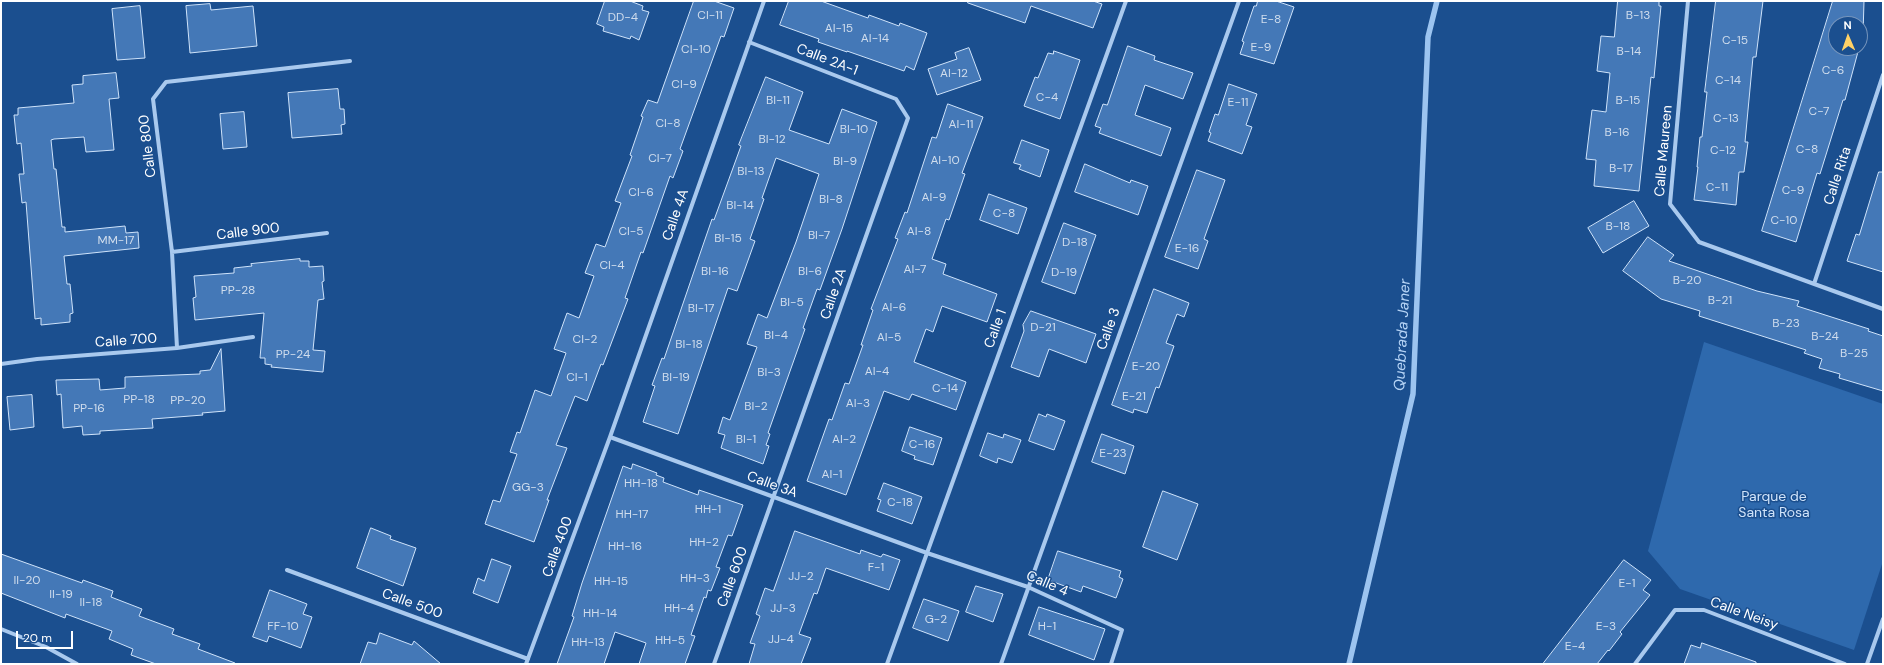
<!DOCTYPE html>
<style>
body{margin:0}
#map{position:relative;width:1884px;height:665px;overflow:hidden;background:#1b4f8f;font-family:"DM Sans",sans-serif}
canvas{display:block}
.frame{position:absolute;inset:0;border:2px solid #fff;pointer-events:none}
.north{position:absolute;left:1828px;top:16px;width:40px;height:40px;box-sizing:border-box;background:#1b4f8f;border:1px solid #7695bc;border-radius:50%;rotate:358deg;font-size:11px;font-weight:700;line-height:16px;text-align:center;color:#fff}
.north::after{content:'';display:block;margin:auto;width:14px;height:18px;background:#ffd166;clip-path:polygon(50% 0,100% 100%,50% 72%,0 100%)}
.scale{position:absolute;left:16px;top:631px;width:57px;height:18px;box-sizing:border-box;border:2px solid #fff;border-top:0;padding-left:5px;font-size:12px;line-height:14px;white-space:nowrap;color:#fff;-webkit-text-stroke:3px #1b4f8f;paint-order:stroke}
</style>
<div id="map">
<canvas width="1884" height="665"></canvas>
<div class="frame"></div>
<div class="north">N</div>
<div class="scale">20 m</div>
</div>
<script>
const g = document.querySelector('canvas').getContext('2d');
g.lineJoin = 'round';
function paint(path, color) { g.fillStyle = color; g.fill(path, 'evenodd'); }
function strokePath(path, color, width, dash) { g.strokeStyle = color; g.lineWidth = width; g.lineCap = dash ? 'butt' : 'round'; g.setLineDash(dash || []); g.stroke(path); }
function write(font, color, halo, rows, align = 'center') {
  g.font = font + ' "DM Sans",sans-serif'; g.lineWidth = 3; g.setLineDash([]); g.textBaseline = 'middle'; g.strokeStyle = halo; g.fillStyle = color; for (const [text, x, y, turn = 0] of rows) {
    g.save(); g.translate(x, y); g.rotate((+turn || 0) * Math.PI / 180); g.textAlign = isNaN(turn) ? turn : align; if (halo) g.strokeText(text, 0, 0); g.fillText(text, 0, 0); g.restore();
  }
}
paint(new Path2D(`
 M1704,342L1883,404V561L1854,650L1680,589L1648,551Z`), '#2e69ad');
strokePath(new Path2D(`
 M1349,664L1413,394L1428,37L1437,1`), '#9cc4f0', 5.5);
const building = new Path2D(`
 M605,1H630L643,6L642,10L649,12L639,40L631,36L630,39L603,31L604,27L597,24Z
 M694,1H714L734,8L724,37L721,36L680,149L683,151L673,178L670,176L643,253L641,252L625,298L628,299L603,365L601,364L587,401L575,396L556,445L567,448L547,500H549L534,542L485,524L493,500L500,502L517,454L510,452L517,432L520,433L535,390L551,396L566,353L554,349L567,313L579,318L594,276L585,273L596,244L605,247L621,203L615,201L632,156L630,155L643,117L641,116L648,100L657,103Z
 M789,1H821L868,18L869,15L899,26L900,23L927,33L914,70L906,66L904,71L847,51V52L818,42L819,39L780,25Z
 M968,1H1093L1102,4L1093,28L1031,6L1025,23L968,3Z
 M1258,1H1276L1294,7L1274,64L1240,54L1244,42L1242,41L1254,6H1256Z
 M1618,1H1659V6H1661L1654,78L1651,77L1639,191L1594,186L1596,160L1586,159L1592,110L1606,112L1610,73L1597,71L1601,36L1614,37Z
 M1716,1H1763L1756,57H1753L1745,142H1748L1744,172H1739L1736,205L1694,200L1698,167H1697L1700,137H1702L1707,92H1705Z
 M1833,1H1864L1863,35L1860,45V24H1836V48H1859L1845,100H1843L1820,174L1817,173L1796,242L1762,231Z
 M210,4L211,10L253,6L257,46L190,53L186,6Z
 M140,6L145,58L117,60L112,9Z
 M1128,46L1155,56L1154,60L1193,73L1183,99L1145,85L1135,115L1171,128L1161,156L1099,133L1101,128L1095,126L1103,104L1107,105Z
 M969,48L981,80L937,95L928,69L957,59L955,53Z
 M1054,51L1080,60L1060,119L1024,106L1035,77L1038,78L1048,53L1053,54Z
 M116,73L119,98L109,99L114,150L86,152L84,137L54,139L51,140L54,169H56L62,227H65V232L125,226L126,233L138,232L139,248L64,256L67,284H70L73,313L70,314V322L41,325V318L35,319L26,202L22,203L19,174H24L21,143L17,144L14,115H18V108L74,103L72,85L83,84V76Z
 M766,77L803,92L789,130L829,144L842,109L877,122L842,229L820,290L817,289L803,328L805,329L768,433L770,434L766,445L769,446L763,464L721,448L725,435L718,433L723,417L730,420L757,347L747,344L758,314L767,318L796,242L819,174L776,158L762,198L764,199L750,239L755,241L737,291L728,288L678,434L643,422L655,386L652,385L662,358L664,359L702,248L712,219L714,220L741,146L739,145Z
 M1229,84L1257,94L1246,125L1252,127L1242,154L1208,141L1211,133L1209,132L1215,114L1218,115Z
 M338,89L340,109H344L345,124L341,125L342,134L292,138L288,93Z
 M948,104L983,117L962,173L965,174L949,220L946,219L932,259L946,264L943,274L997,294L987,322L942,306L933,332L926,329L914,362L966,382L956,410L912,394L909,400L884,391L846,495L807,481L829,419L832,420L845,383L849,384L863,345H861L873,310L871,309L898,239L895,238L905,212L907,213L932,137L936,138Z
 M244,112L247,147L223,149L220,114Z
 M1022,140L1049,150L1040,177L1019,169L1021,165L1014,163Z
 M1085,164L1130,183L1131,180L1148,186L1138,215L1075,192Z
 M1197,170L1225,180L1204,239L1208,241L1198,269L1165,257Z
 M1879,172H1883V272L1847,261L1856,234L1859,235Z
 M989,194L1027,208L1018,234L980,220Z
 M1634,201L1649,226L1603,253L1588,228Z
 M1064,223L1096,235L1075,294L1042,282Z
 M1648,237L1674,255L1669,261L1757,291L1799,301L1797,306L1869,329L1868,331L1883,336V391L1839,378L1840,374L1819,368L1822,359L1804,353L1806,350L1699,316L1700,311L1661,299L1623,271Z
 M300,259V261H309V267L323,266L324,281L322,282L324,299L318,300L313,350L325,351L323,372L271,367L272,365L265,364V358H260L264,313L195,320L193,298L196,297L194,276L234,273V268L252,266L251,264Z
 M1154,289L1189,303L1184,317L1177,314L1166,343L1174,346L1159,388L1156,387L1147,413L1134,409L1133,413L1112,405Z
 M1031,311L1096,334L1086,363L1049,349L1039,377L1011,367L1024,331L1023,325Z
 M221,349L225,411L202,413L203,415L152,419L153,428L100,431V434L83,435L82,426L63,428L61,394L57,395L56,380L99,379L100,390L125,388V377L200,374V371L210,370Z
 M32,395L34,427L10,430L7,397Z
 M1039,414L1046,417L1047,414L1065,421L1054,450L1029,441Z
 M910,427L942,438L933,465L914,459L915,456L902,451Z
 M988,433L1003,438L1004,434L1021,440L1012,463L998,458L997,463L980,456Z
 M1102,434L1134,446L1125,474L1092,462Z
 M633,464L657,473L656,475L664,478L663,482L698,495L699,490L743,505L732,536L728,535L716,567L720,568L711,591L708,590L706,598L704,597L691,635L695,636L685,664H639L646,643L615,632L604,664H557L574,617L572,616L582,583L623,466L631,469Z
 M884,483L922,497L912,524L877,511L881,500L878,499Z
 M1163,491L1198,504L1177,560L1143,547Z
 M371,528L391,536L390,539L416,548L403,586L357,568Z
 M795,531L860,554L861,550L881,557L883,554L900,560L889,590L826,568L817,594L814,593L799,634L811,638L801,664H749L755,644L750,643L760,616L756,614L765,588L773,591Z
 M1058,551L1121,571L1119,577L1123,579L1116,598L1083,586L1081,592L1048,580Z
 M1,554L82,583L83,580L113,591L111,597L142,609L139,616L174,629L172,634L200,644L198,649L235,663L234,664H156L131,655L133,649L109,639L112,631L66,614L65,618L1,593Z
 M492,559L511,566L498,603L473,593L478,578L484,581Z
 M1624,560L1651,580L1643,590L1650,595L1620,632L1622,634L1609,651L1608,650L1597,664H1543Z
 M976,586L1003,594L993,622L966,612Z
 M270,590L307,604L303,614L312,617L301,648L269,636L267,642L253,637Z
 M924,599L959,611L948,641L913,628Z
 M1039,607L1105,629L1094,660L1029,635Z
 M380,633L412,645L414,641L441,664H360L368,642L376,644Z
 M1702,643L1756,662V664H1684L1691,645L1700,648Z`);
paint(building, '#4478b7');
strokePath(building, '#cfe3fa', 1);
strokePath(new Path2D(`
 M1688,1L1670,204L1699,242L1883,309
 M172,252L327,233
 M1814,284L1883,75
 M177,348L172,252L153,99L166,82L350,61
 M1,364L37,359L177,348L253,337
 M610,437L927,553L1028,587L1122,630L1111,664
 M287,570L528,659
 M1,629L46,647L77,664
 M526,664L610,437L764,1
 M714,664L908,118L896,99L749,42
 M887,664L1126,1
 M1001,664L1239,1
 M1635,664L1675,610H1704L1845,664
 M1867,664L1883,619`), '#a9c9ee', 4);
write('12px', '#d0dded', null, [
 ["CI-11",710,16],
 ["B-13",1638,16],
 ["DD-4",623,18],
 ["E-8",1271,20],
 ["AI-15",839,29],
 ["AI-14",875,39],
 ["C-15",1735,41],
 ["E-9",1261,48],
 ["CI-10",696,50],
 ["B-14",1629,52],
 ["C-6",1833,71],
 ["AI-12",954,74],
 ["C-14",1728,81],
 ["CI-9",684,85],
 ["C-4",1047,98],
 ["BI-11",778,101],
 ["B-15",1628,101],
 ["E-11",1238,103],
 ["C-7",1819,112],
 ["C-13",1726,119],
 ["CI-8",668,124],
 ["AI-11",961,125],
 ["BI-10",854,130],
 ["B-16",1617,133],
 ["BI-12",772,140],
 ["C-8",1807,150],
 ["C-12",1723,151],
 ["CI-7",660,159],
 ["AI-10",945,161],
 ["BI-9",845,162],
 ["B-17",1621,169],
 ["BI-13",751,172],
 ["C-11",1717,188],
 ["C-9",1793,191],
 ["CI-6",641,193],
 ["AI-9",934,198],
 ["BI-8",831,200],
 ["BI-14",740,206],
 ["C-8",1004,214],
 ["C-10",1784,221],
 ["B-18",1618,227],
 ["CI-5",631,232],
 ["AI-8",919,232],
 ["BI-7",819,236],
 ["BI-15",728,239],
 ["MM-17",116,241],
 ["D-18",1075,243],
 ["E-16",1187,249],
 ["CI-4",612,266],
 ["AI-7",915,270],
 ["BI-16",715,272],
 ["BI-6",810,272],
 ["D-19",1064,273],
 ["B-20",1687,281],
 ["PP-28",238,291],
 ["B-21",1720,301],
 ["BI-5",792,303],
 ["AI-6",894,308],
 ["BI-17",701,309],
 ["B-23",1786,324],
 ["D-21",1043,328],
 ["BI-4",776,336],
 ["B-24",1825,337],
 ["AI-5",889,338],
 ["CI-2",585,340],
 ["BI-18",689,345],
 ["B-25",1854,354],
 ["PP-24",293,355],
 ["E-20",1146,367],
 ["AI-4",877,372],
 ["BI-3",769,373],
 ["CI-1",577,378],
 ["BI-19",676,378],
 ["C-14",945,389],
 ["E-21",1134,397],
 ["PP-18",139,400],
 ["PP-20",188,401],
 ["AI-3",858,404],
 ["BI-2",756,407],
 ["PP-16",89,409],
 ["BI-1",746,440],
 ["AI-2",844,440],
 ["C-16",922,445],
 ["E-23",1113,454],
 ["AI-1",832,475],
 ["HH-18",641,484],
 ["GG-3",528,488],
 ["C-18",900,503],
 ["HH-1",708,510],
 ["HH-17",632,515],
 ["HH-2",704,543],
 ["HH-16",625,547],
 ["F-1",876,568],
 ["JJ-2",801,577],
 ["HH-3",695,579],
 ["II-20",27,581],
 ["HH-15",611,582],
 ["E-1",1627,584],
 ["II-19",61,595],
 ["II-18",91,603],
 ["HH-4",679,609],
 ["JJ-3",783,609],
 ["HH-14",600,614],
 ["G-2",936,620],
 ["FF-10",283,627],
 ["H-1",1047,627],
 ["E-3",1606,627],
 ["JJ-4",781,640],
 ["HH-5",670,641],
 ["HH-13",588,643],
 ["E-4",1575,647]
]);
write('14px', '#fff', '#1b4f8f', [
 ["Calle 2A-1",827,60,21],
 ["Calle 800",148,146,-97],
 ["Calle Maureen",1664,151,-85],
 ["Calle Rita",1838,176,-72],
 ["Calle 4A",676,215,-71],
 ["Calle 900",248,232,-7],
 ["Calle 2A",834,294,-71],
 ["Calle 1",996,329,-70],
 ["Calle 3",1109,329,-70],
 ["Calle 700",126,341,-4],
 ["Calle 3A",772,485,20],
 ["Calle 400",558,547,-70],
 ["Calle 600",733,577,-70],
 ["Calle 4",1047,584,23],
 ["Calle 500",412,604,20],
 ["Calle Neisy",1744,614,20]
]);
write('14px', '#cfe3fa', '#1b4f8f', [
 ["Parque de",1774,497],
 ["Santa Rosa",1774,513]
]);
write('italic 15px', '#b5d3f5', '#1b4f8f', [
 ["Quebrada Janer",1403,335,-87]
]);
</script>
